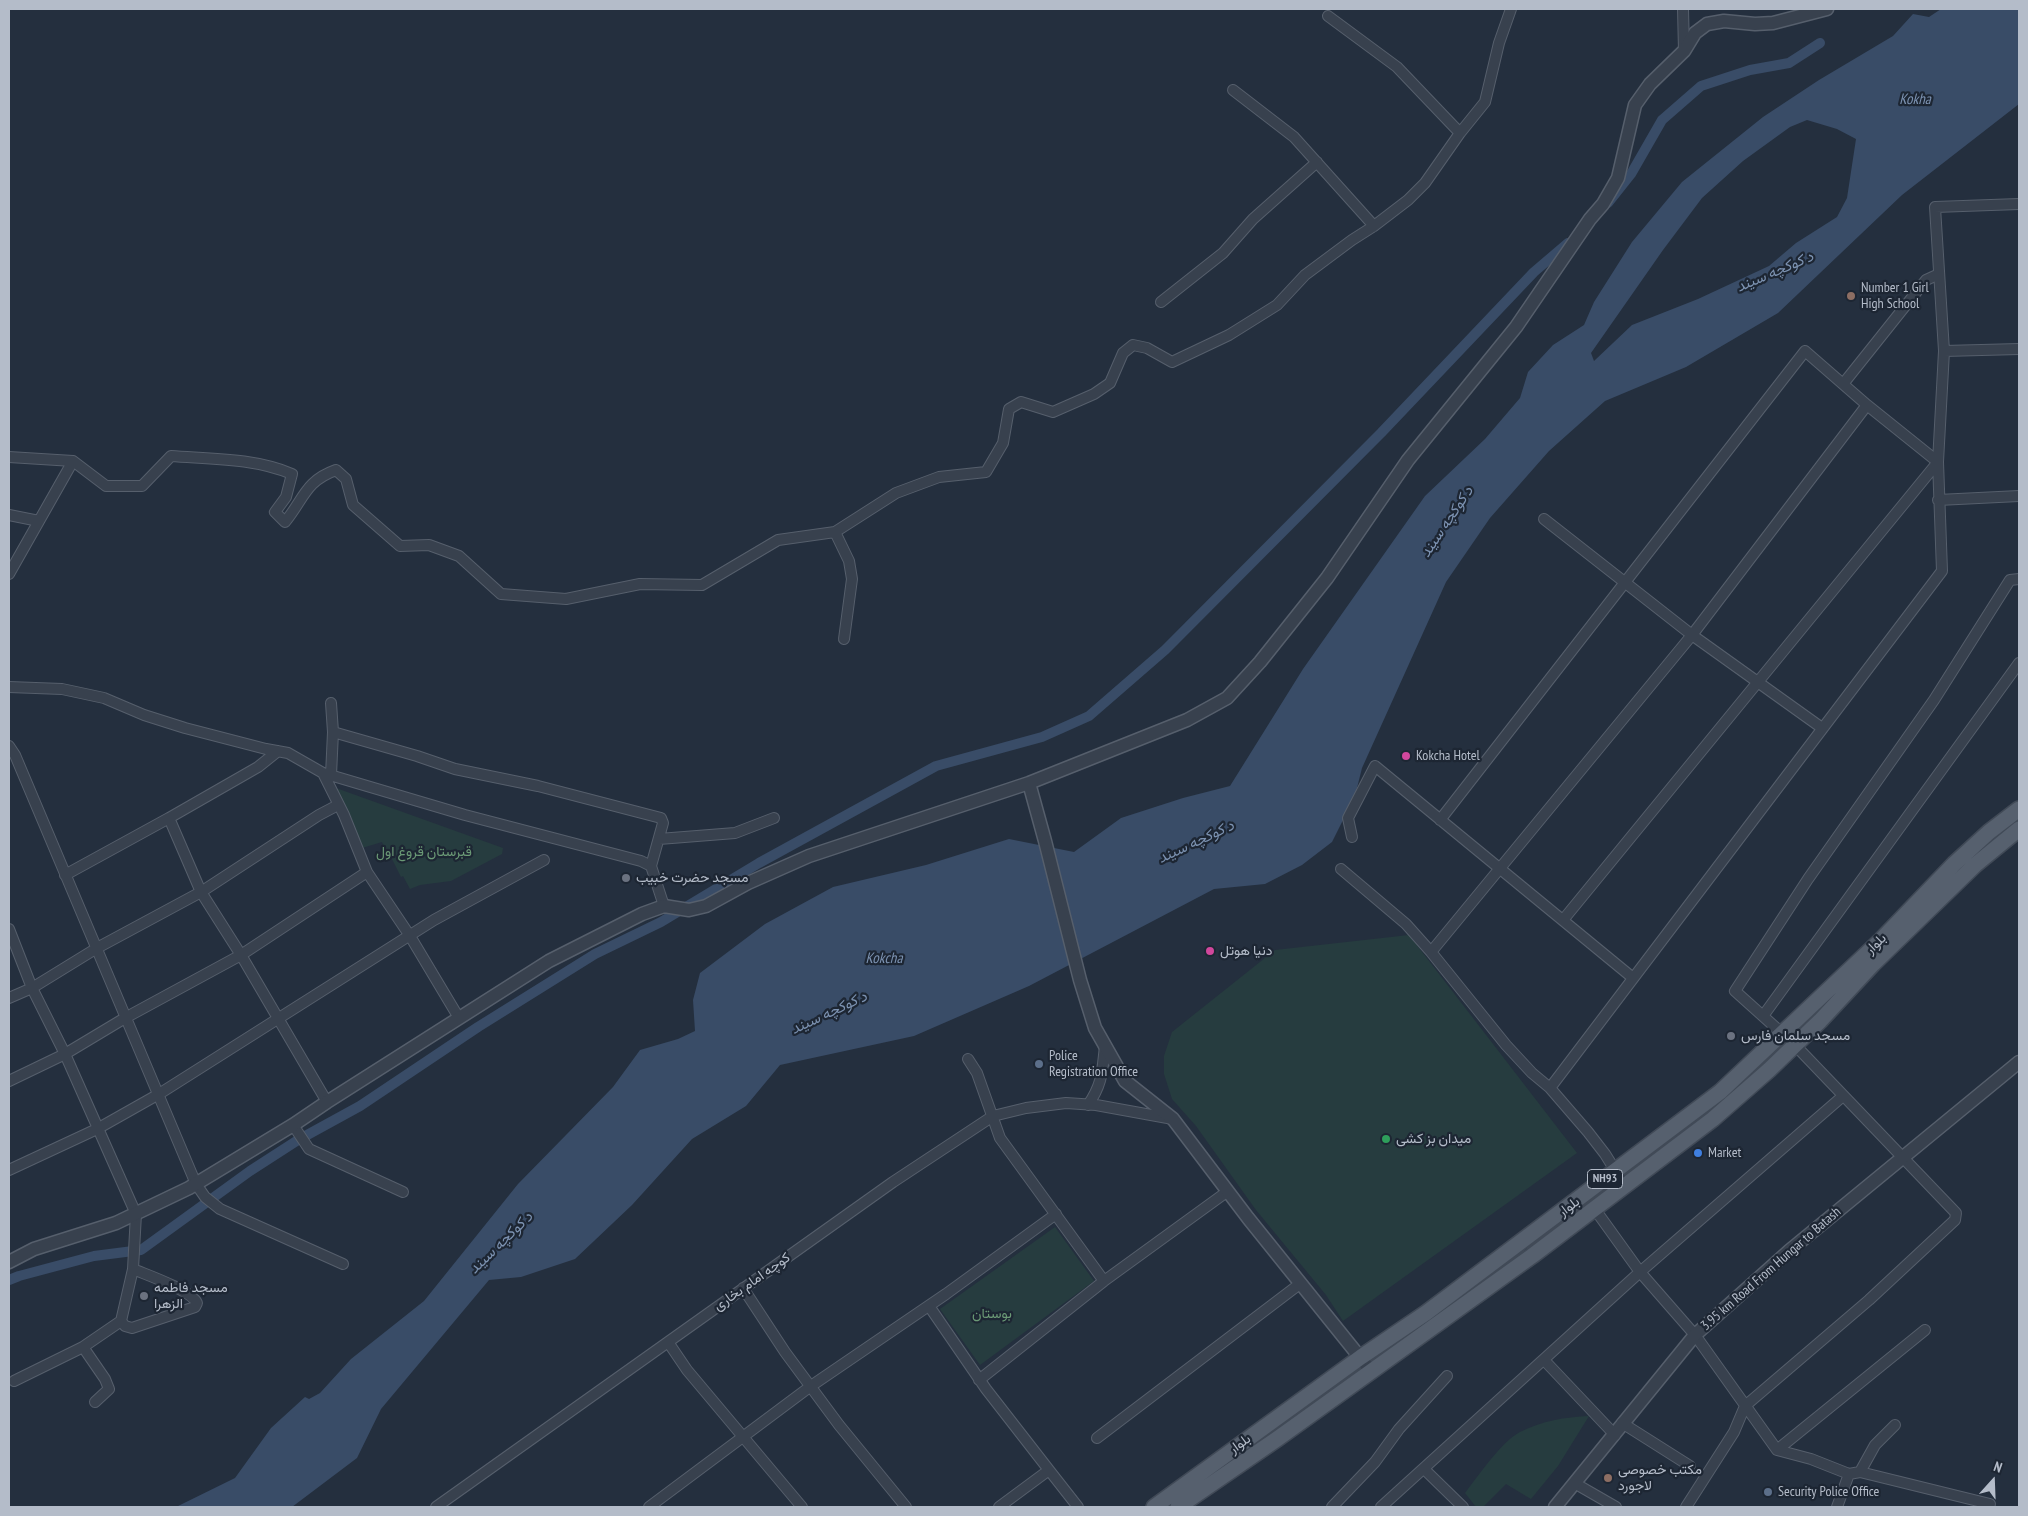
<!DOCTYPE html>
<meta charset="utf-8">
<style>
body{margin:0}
#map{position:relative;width:2028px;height:1516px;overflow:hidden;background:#242f3e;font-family:"PT Sans Narrow",sans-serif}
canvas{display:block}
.frame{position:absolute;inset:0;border:10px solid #b4bcc9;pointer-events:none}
.north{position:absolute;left:1968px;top:1456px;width:50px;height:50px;-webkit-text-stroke:4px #1d2633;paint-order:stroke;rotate:20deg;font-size:14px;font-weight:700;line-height:20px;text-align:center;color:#b4bcc9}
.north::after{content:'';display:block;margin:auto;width:18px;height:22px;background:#b4bcc9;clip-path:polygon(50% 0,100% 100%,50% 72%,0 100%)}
</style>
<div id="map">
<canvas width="2028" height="1516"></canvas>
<div class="frame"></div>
<div class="north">N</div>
</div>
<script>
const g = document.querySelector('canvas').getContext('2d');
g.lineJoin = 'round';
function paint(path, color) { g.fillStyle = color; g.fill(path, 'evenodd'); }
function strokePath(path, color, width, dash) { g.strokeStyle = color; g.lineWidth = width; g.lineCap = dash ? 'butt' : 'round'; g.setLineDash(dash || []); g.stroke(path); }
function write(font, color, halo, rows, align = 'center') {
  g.font = font + ' "PT Sans Narrow",Vazirmatn,sans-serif'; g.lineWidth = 4.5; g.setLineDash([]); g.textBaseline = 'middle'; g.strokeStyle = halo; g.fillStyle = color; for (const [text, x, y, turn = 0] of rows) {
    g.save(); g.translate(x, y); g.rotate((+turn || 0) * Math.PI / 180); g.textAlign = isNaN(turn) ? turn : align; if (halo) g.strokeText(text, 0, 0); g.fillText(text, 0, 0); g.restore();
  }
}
paint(new Path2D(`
 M336,788L503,848L502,854L451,881L420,885L410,889L403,876L401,877L389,853H386L382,842L362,848Z
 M1409,935L1577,1153L1343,1321L1326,1295L1256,1210L1196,1126L1172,1099L1164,1074V1056L1172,1032L1275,950Z
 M1055,1227L1094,1281L980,1365L940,1309Z
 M1589,1416L1558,1466L1531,1499L1506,1484L1483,1507H1476L1465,1493C1479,1475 1501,1442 1520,1432C1542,1421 1565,1417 1589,1416Z`), '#263c3f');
paint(new Path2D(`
 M1941,9H2019V104L1902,195L1778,313L1686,367L1605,401L1549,451L1490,518L1446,582L1362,768L1355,796L1332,842L1302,865L1265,884L1214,889L1029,986L914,1036L780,1065L746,1106L692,1139L632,1205L575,1259L521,1277L489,1280L381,1409L357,1458L292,1507H176L235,1478L271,1428L305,1397L309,1399L320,1393L351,1359L424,1301L518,1184L613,1087L640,1050L678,1039L695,1031L693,1000L700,973L765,924L833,887L926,865L1009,839L1074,852L1121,818L1183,798L1230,786L1303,669L1425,496L1485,439L1520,398L1528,372L1553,345L1584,325L1594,302L1632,242L1682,182L1763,117L1819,80L1893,36L1913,14L1929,17ZM1807,120L1837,129L1856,139L1847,198L1837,217L1796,243L1769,266L1698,299L1632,325L1594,361L1591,353L1663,250L1702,198L1743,161L1790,127Z`), '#394c67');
strokePath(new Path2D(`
 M1608,203L1631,174L1662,120L1701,86L1750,70L1789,63L1820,43
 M9,1280L19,1276L94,1256L141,1250L250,1171L298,1140L360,1106L478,1027L595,954L661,922L759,863L936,766L1042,737L1089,716L1165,650L1381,433L1534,272L1568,243`), '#394c67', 10);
const minor = new Path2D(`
 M1683,9L1684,51
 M1328,16L1397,67L1460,133
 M1233,90L1294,137L1374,226
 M1161,302L1223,253L1253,219L1317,162
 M1944,351L2019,349
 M1843,384L1926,280L1939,274
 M9,457L73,461L106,486H142L171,456C211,459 254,458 292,474L286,497L275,512L285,522C304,499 305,481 336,470L346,479L353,505L400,546L429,545L459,556L501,594L566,599L640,584L702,585L778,540L835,532L896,493L939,477L986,472L1003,443L1009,409L1021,402L1053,412L1094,394L1110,383L1123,353L1133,345L1147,348L1172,362L1229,335L1277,305L1305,275L1352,240L1374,226L1408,200L1425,183L1460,133L1485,102L1499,43L1511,9
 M1938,500L2019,496
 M9,515L39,521
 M1544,519L1692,635L1822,728
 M835,532L849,561L852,579L844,639
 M9,574L73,461
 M9,687L62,689L104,698L144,715L185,728L266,749L288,753L323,773L344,815L367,872L410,936L459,1018
 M333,732L417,756L455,769L538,786L661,818L663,823L651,866L664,906
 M9,746L15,755L196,1184L205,1197L220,1209L343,1264
 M323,773L465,815L641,861L651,866
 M331,775L333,732L331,703
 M169,818L258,767L278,751
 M1440,820L1805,351L1867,405
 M1352,837L1348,818L1375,766L1633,978
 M659,839L735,833L774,818
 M1341,869L1406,924L1431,952L1506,1045L1532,1073L1550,1088L1588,1132L1605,1154L1625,1186
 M65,875L169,818L201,892L241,955L327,1102
 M9,929L32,988L65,1054L136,1214L133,1269L121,1321L83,1347L14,1381
 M1431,952L1692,635L1867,405L1938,462L1563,920
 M9,998L32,988L97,948L201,892L319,815L338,805
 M1763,1016L2019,663
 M968,1059L977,1073L1000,1138L1104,1281
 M9,1081L65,1054L125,1018L241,955L367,872
 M1550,1088L1942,571L1938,462L1944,351L1935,207L2019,204
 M1088,1105C1103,1083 1102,1071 1105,1046
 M293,1125L309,1149L403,1192
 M9,1170L97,1129L159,1094L434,920L544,860
 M1594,1208L1640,1272L1695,1335L1777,1450L1811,1459L1849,1474L1860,1472L1990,1504
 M743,1288L785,1352L839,1425L906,1507
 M929,1306L986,1389L1049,1470
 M121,1321L125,1326L132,1328L195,1307L197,1303C191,1290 147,1275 133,1269
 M668,1342L687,1370L802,1507
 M83,1347L105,1379L109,1389L95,1402
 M1544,1360L1615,1435
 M979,1380L1104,1281L1228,1191
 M1622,1423L1690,1466
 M1097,1438L1301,1283
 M1777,1450L1925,1330
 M1424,1469L1463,1507
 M1860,1472L1875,1445L1895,1425
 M1576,1484L1616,1507
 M436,1507L893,1182L993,1116L1026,1108L1066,1103L1096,1105L1173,1119
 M649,1507L811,1386L946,1294L1056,1214
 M999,1507L1049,1470L1078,1507
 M1332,1507L1375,1462L1399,1429L1447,1376
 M1381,1507L1640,1272L1843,1096
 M1686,1507L1734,1432L1745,1406L1869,1300L1955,1220L1956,1213L1794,1044L1735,991L1808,879L1934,700L2010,580L2019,579
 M1837,1507L1849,1474`);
const tertiary = new Path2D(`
 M1029,783L1045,841L1080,980L1095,1028L1125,1081L1173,1119L1248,1218L1371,1371
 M9,1262L34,1249L116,1223L189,1188L293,1125L327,1102L549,961L642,914L664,906L689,910L706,906L748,883L809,856L1029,783L1187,720L1227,698L1260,662L1327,578L1408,460L1516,327L1590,219L1603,204L1618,178L1635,105L1650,84L1684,51L1695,33L1707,24L1724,21L1755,24L1773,23L1827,9
 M1555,1507L1695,1335L1789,1251L2019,1062`);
const primary = new Path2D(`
 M1154,1507L1361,1357L1426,1313L1720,1092L1881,940L1954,864L1989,832L2019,809
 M1178,1507L1277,1439L1532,1256L1713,1119L1769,1070L1820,1021L1873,964L1975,865L2019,829`);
strokePath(minor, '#565f6c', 12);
strokePath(tertiary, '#565f6c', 15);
strokePath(primary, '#414a57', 18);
strokePath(minor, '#38414e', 10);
strokePath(tertiary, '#38414e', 12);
strokePath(primary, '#56606e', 15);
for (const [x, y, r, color] of [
 [1851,296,5,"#8d6e63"],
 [1406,756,5,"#d1479c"],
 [626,878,5,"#6b7280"],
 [1210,951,5,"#d1479c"],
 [1731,1036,5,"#6b7280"],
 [1039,1064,5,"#5c6f8a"],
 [1386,1139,5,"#2e9e5b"],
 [1698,1153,5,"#3f7fe0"],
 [144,1296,5,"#6b7280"],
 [1608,1478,5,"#8d6e63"],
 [1768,1492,5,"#5c6f8a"]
]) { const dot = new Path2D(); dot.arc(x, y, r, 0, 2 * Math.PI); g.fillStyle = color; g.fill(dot); strokePath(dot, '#1d2633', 2); }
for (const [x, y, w] of [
 [1605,1179,35]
]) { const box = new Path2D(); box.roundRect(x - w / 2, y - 9.5, w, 19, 4); g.fillStyle = '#1d2633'; g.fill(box); strokePath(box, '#b4bcc9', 1); }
write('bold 12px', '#b4bcc9', null, [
 ["NH93",1605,1179]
]);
write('14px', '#b4bcc9', '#1d2633', [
 ["Number 1 Girl",1861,288],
 ["High School",1861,304],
 ["Kokcha Hotel",1416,756],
 ["مسجد حضرت خبیب",636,878],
 ["دنیا هوتل",1220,951],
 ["مسجد سلمان فارس",1741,1036],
 ["Police",1049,1056],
 ["Registration Office",1049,1072],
 ["میدان بز کشی",1396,1139],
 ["Market",1708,1153],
 ["مسجد فاطمه",154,1288],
 ["الزهرا",154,1304],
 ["مکتب خصوصی",1618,1470],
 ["لاجورد",1618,1486],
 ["Security Police Office",1778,1492]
], 'left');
write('14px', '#6b9a76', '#1d2633', [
 ["قبرستان قروغ اول",424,852],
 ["بوستان",992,1314]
]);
write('14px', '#b4bcc9', '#1d2633', [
 ["بلوار",1876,944,-44],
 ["بلوار",1569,1207,-37],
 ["3.95 km Road From Hungar to Batash",1771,1269,-41],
 ["کوچه امام بخاری",752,1282,-35],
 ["بلوار",1240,1444,-36]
]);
write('italic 15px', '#7c92b1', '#1d2633', [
 ["Kokha",1915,100],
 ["د کوکچه سیند",1775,272,-23],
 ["د کوکچه سیند",1447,522,-56],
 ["د کوکچه سیند",1196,842,-25],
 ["Kokcha",884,959],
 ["د کوکچه سیند",829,1013,-25],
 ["د کوکچه سیند",501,1243,-44]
]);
</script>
